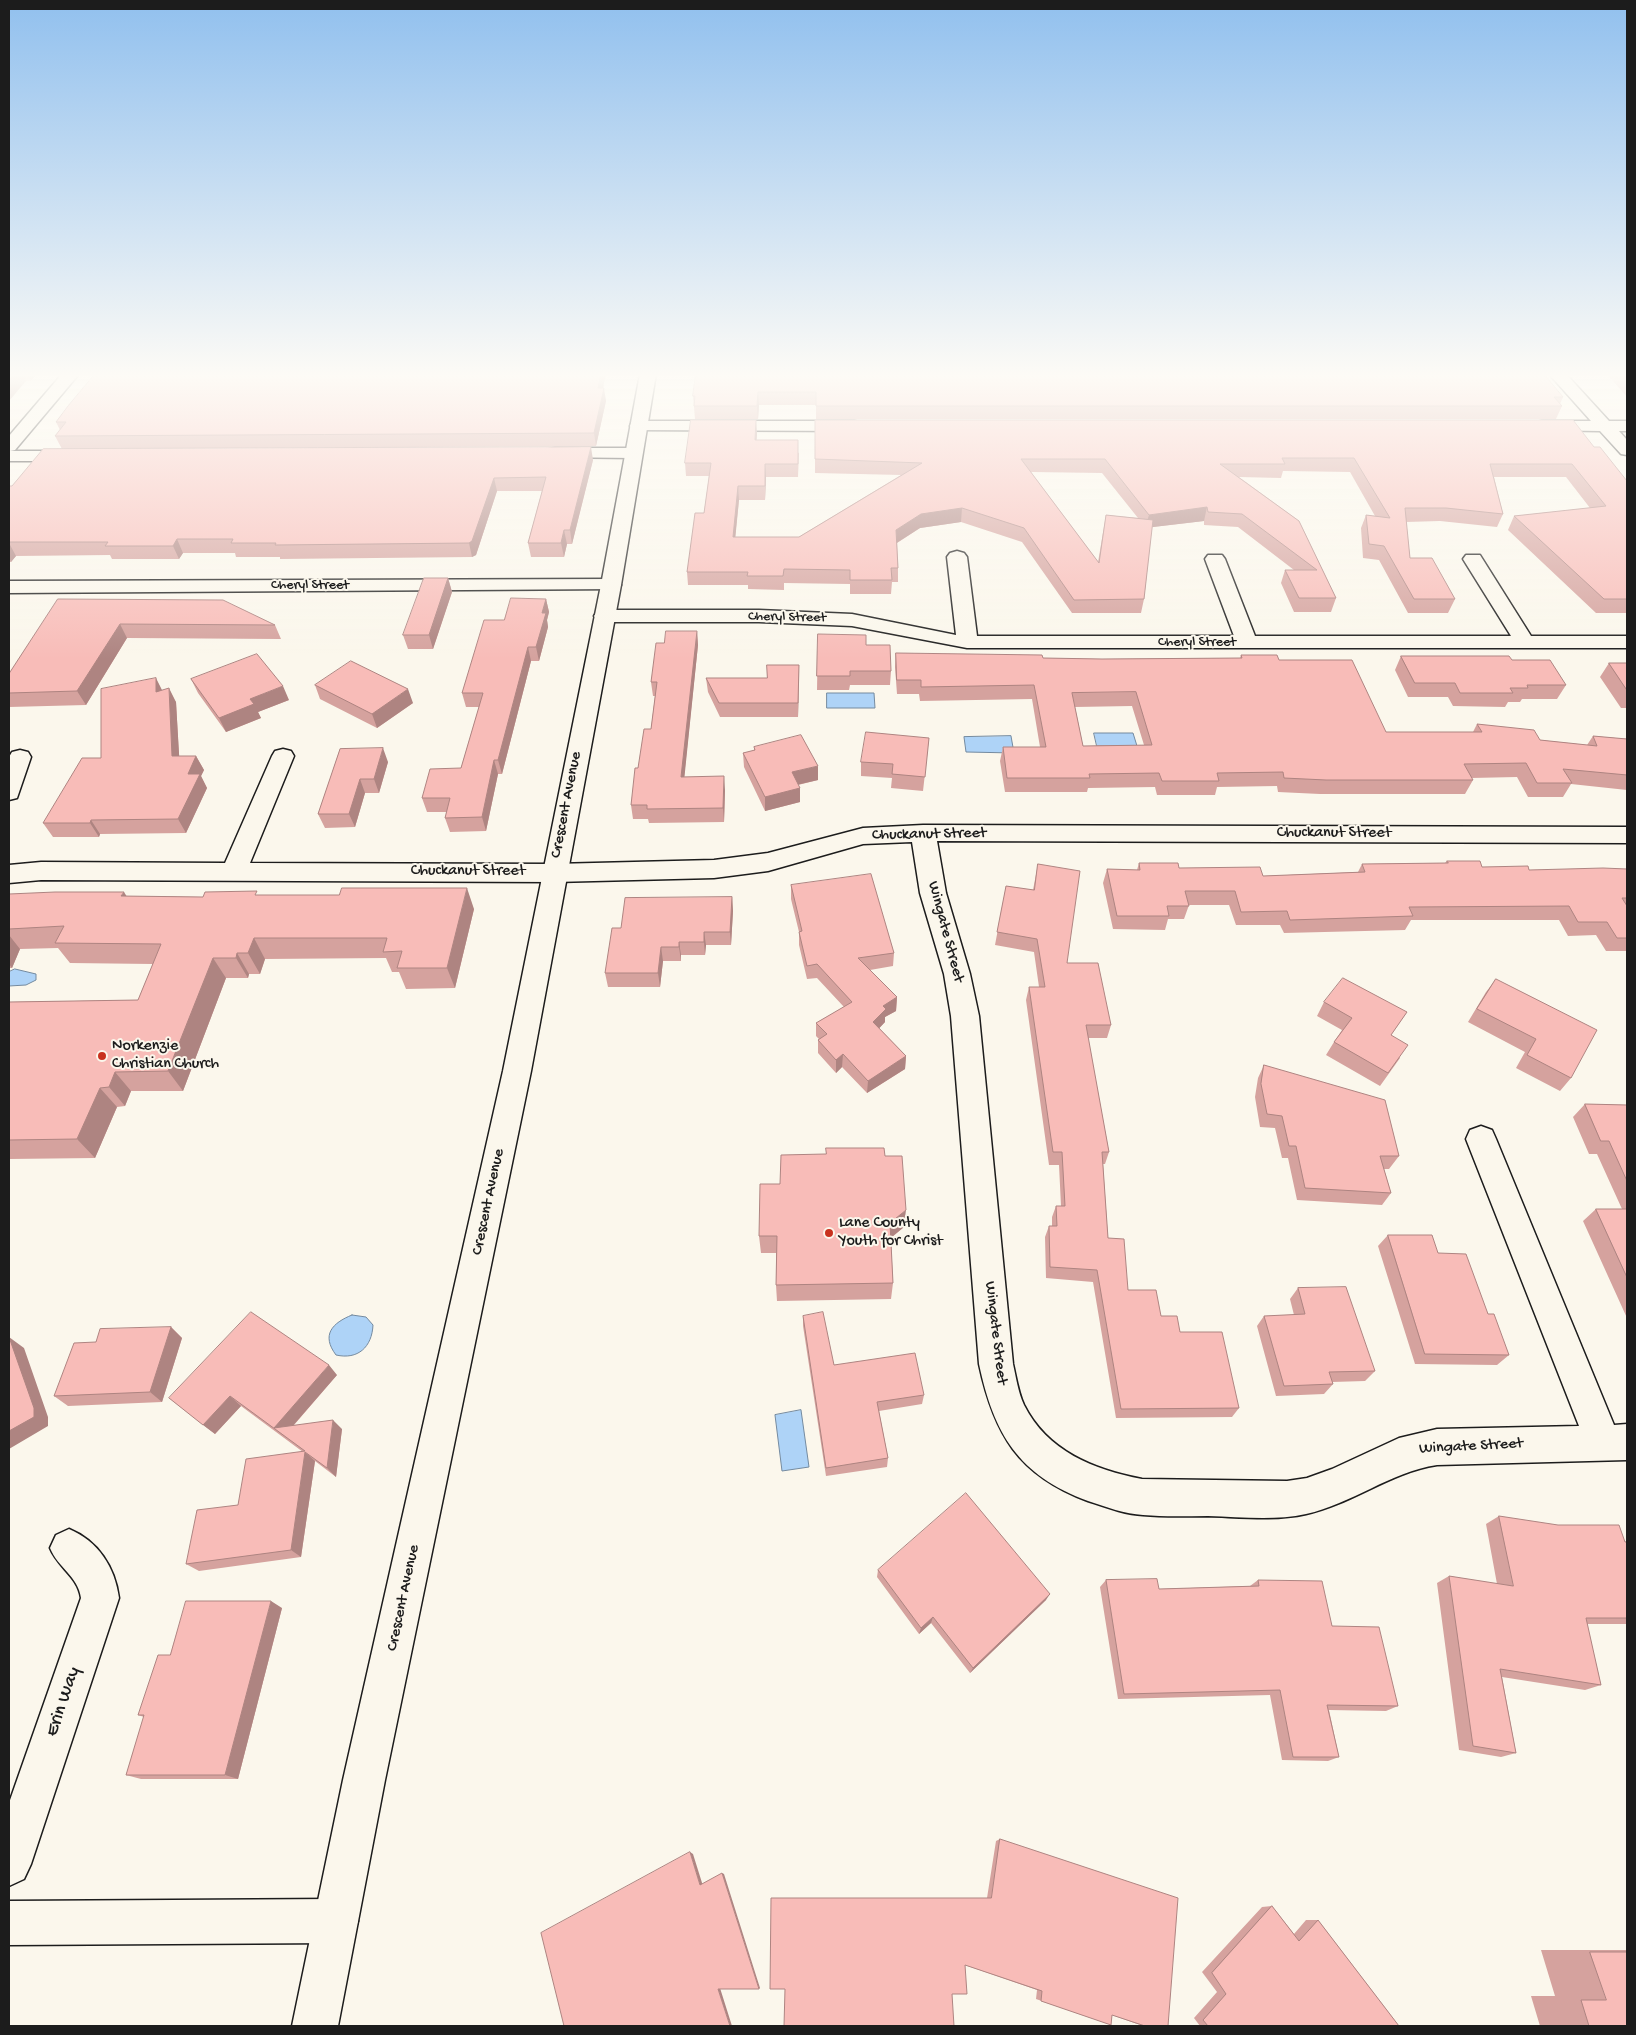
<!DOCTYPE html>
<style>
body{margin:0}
#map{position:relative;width:1636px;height:2035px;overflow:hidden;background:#fbf7ec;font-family:"Gochi Hand",sans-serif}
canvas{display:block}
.frame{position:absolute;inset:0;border:10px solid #1c1c1c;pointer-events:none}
</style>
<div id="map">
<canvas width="1636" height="2035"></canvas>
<div class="frame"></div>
</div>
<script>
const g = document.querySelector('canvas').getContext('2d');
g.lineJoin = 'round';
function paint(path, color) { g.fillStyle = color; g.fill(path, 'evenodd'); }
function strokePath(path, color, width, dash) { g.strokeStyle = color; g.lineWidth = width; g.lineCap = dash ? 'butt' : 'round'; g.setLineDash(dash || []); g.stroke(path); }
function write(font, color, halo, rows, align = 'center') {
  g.font = font + ' "Gochi Hand",sans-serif'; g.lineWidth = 4; g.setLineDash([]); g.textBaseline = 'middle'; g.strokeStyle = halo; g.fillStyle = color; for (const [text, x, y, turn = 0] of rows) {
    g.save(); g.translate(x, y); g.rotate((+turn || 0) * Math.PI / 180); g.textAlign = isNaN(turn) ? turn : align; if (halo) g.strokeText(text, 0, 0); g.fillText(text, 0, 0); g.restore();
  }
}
const water = new Path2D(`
 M827,693H874L875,708H827Z
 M1094,733H1133L1137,746H1097Z
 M1011,736L1014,753L966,752L964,737Z
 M15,969L36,974V980L26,985L9,986V972Z
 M352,1315L366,1317L373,1325C372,1347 358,1360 336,1355C321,1335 332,1323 352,1315Z
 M801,1410L809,1467L782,1471L775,1415Z`);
paint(water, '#aed3f7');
strokePath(water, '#748a9f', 1);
const minor = new Path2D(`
 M62,374H79L15,450L10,451H75L81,452L84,456L81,460L75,461H9V436Z
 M1549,374H1566L1609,421H1627V431H1619L1627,440V455L1621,454L1600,431L1536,430L1534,426L1536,422L1542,421H1591Z
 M638,421H854L860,422L862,426L860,430L854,431L632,430L630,426L632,422Z
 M555,448H633L639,449L642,453L639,457L633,458L549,457L546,453L549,449Z
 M957,551L964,553L967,557L977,636H1234L1205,559L1208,555H1222L1225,559L1255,636H1511L1463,559L1466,555H1480L1531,636H1627V648H967L852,626L759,622H604L597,620L594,616L597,612L604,610H759L852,614L956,635L947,557L950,553Z
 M611,579L618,581L621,585L618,589L9,593V581Z
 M283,749L291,751L294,756L250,863L554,864L714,860L768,853L863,828L923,825L1627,827V843L937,841L946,893L970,974L979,1016L1013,1364C1016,1377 1018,1392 1024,1405C1047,1451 1094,1470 1142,1479L1287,1481L1307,1478L1332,1469L1399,1438L1437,1429L1579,1426L1466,1139L1470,1130L1481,1126L1492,1130L1496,1139L1614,1425L1627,1424V1460L1437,1465C1390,1472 1352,1504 1306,1514C1275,1521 1240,1517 1208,1516C1186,1516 1165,1517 1143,1515C1125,1514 1106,1507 1088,1501C1018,1475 994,1434 979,1364L951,1016L944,974L920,893L912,842L863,844L768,871L714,878L554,882L41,880L9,883V865L41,862L225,863L272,756L275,751Z
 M20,750L28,752L31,757L17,798L9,800V757L12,752Z
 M69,1529C98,1541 115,1567 119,1598L31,1864L24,1879L9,1886V1803L81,1598C78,1576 58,1568 50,1548L56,1535Z
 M336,1899L352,1905L358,1921L352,1937L336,1943L9,1945V1901Z`);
const tertiary = new Path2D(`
 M640,374H656L621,585L531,1071L385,1780L338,2026H292L343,1780L503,1071L601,585Z`);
strokePath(minor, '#1c1c1c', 3);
strokePath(tertiary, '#1c1c1c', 3);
paint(minor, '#fbf7ec');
paint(tertiary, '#fbf7ec');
paint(new Path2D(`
 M9,374H36L31,381H26Z
 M95,374H606L603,388L606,401L596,446L62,449L55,436L60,430L56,422Z
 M696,374L1563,397L1560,404L1562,406L1556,419H816V405H759L758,419H695L693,396Z
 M1607,374H1627V397Z
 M815,420L1594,447L1627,481V613H1596L1508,530L1514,516L1590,508L1566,477H1494L1503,514L1497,527L1440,521L1406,522L1410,558L1455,599L1448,613H1408L1379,560L1363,558L1361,528L1366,515L1375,516L1350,472L1283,471L1281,478L1239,477L1299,521L1336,598L1331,612H1294L1281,583L1285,570H1294L1238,527L1204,525V521L1152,527L1144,599L1141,613H1072L1022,542L961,522L920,528L897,543L898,568V582H892L891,594H850V584L784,583V590L748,589V585H688L687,572L704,513L709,476H686L685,463L757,433L756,440L799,453L798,477H766L765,500H739L735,537H799L901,475L815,473ZM1031,472L1102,473L1138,518L1106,515L1098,562Z
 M593,460L572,544H567L564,557H531L528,543L542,491H497L476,555L472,557L280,559V557H236L235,553H183L179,559H112L110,555L16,556L11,562H9V486Z
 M448,578L452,592L433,649H408L403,635Z
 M58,599L275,625L281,639L127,638L86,705L9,707V674Z
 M546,599L549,612L547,620L548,627L539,661H531L502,774H498L486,831L450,832L445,818L447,812H427L422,798L461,768L479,707H466L462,693L504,620Z
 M697,631L698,645L684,777L725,790L724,822L649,823L648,819H633L631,805L638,768L651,729L655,696H653L651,682L664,643Z
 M818,634L866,645L891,671L890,685H850L849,690H817Z
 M896,653L1043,658L1102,659L1240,658L1241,655L1279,660L1386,732H1473L1477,724L1540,740L1587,745L1593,736L1627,739V790L1571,784L1563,797H1528L1517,777L1471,778L1473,780L1465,794H1320L1278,792L1277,786L1217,787L1215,795H1157L1155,787L1088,788L1087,792H1005L1000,761L1003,747H1040L1032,699L920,701L919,694H897L895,667ZM1132,706L1144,745L1083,746L1075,707Z
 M1401,656L1512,660L1566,685L1557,699H1522L1520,702H1508L1505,707L1453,706L1448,697H1408L1395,670Z
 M1609,663H1627V708H1621L1600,677Z
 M799,665L798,717H720L708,692L706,678H767Z
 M191,679L289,700L258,712L261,718L226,732L198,693Z
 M315,685L413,703L377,728L320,699Z
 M162,690L176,702L179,756H196L204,770L201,776L207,788L186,833L100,834L99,837H53L43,823L101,758Z
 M929,738L923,791L891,788L892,778L861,776V762Z
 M754,747L818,780L798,785L800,788V802L765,811L744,767L743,753L754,751Z
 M340,749L388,762L379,793H365L355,827L325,828L318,814Z
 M1447,861L1482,867L1529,870L1627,869V951H1606L1596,935L1568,936L1559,920H1411L1405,930L1284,933L1280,925H1236L1229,905H1189L1184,919H1168L1165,930L1113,929L1103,883L1107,869L1137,870L1139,863L1179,868L1263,876L1358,872L1362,864L1445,863Z
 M1038,864L1067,963L1111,1025L1107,1038H1088L1109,1152L1105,1164H1103L1108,1238L1128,1290L1161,1316L1180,1332L1239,1408L1232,1417L1116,1418L1093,1282L1046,1278L1045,1237L1049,1226H1052V1217L1056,1206H1061L1059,1165H1049L1026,1000L1029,987H1039L1034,952L995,945L1006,886L1033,890Z
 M791,885L894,953L893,966L870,970L897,997L896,1011L885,1017V1022L879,1028L906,1056L905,1069L867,1093L842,1067L836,1073L818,1053V1040L819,1039L816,1036V1023L844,1007L817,978L807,979L799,945V932L791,899Z
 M9,894L127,896L203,897L260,895L474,909L455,988L406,989L399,972H392L386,958L265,959L260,974H249L248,978H226L183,1091H131L125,1106L117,1107L95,1158L9,1159V1002L138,1000L153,964L70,963L58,948L20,949L12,968H9Z
 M732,897L733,911L731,945H706L705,955H681V961H663L660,987H608L605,973L621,928Z
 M1496,979L1571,1078L1560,1091L1516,1068L1525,1052L1468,1022L1486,992Z
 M1324,1002L1407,1012L1391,1035L1400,1058L1380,1086L1326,1055L1334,1042L1342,1030L1317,1016Z
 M1264,1065L1399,1156L1389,1169H1384L1391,1193L1382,1205L1297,1200L1288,1158H1282L1275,1128L1260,1127L1255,1097L1258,1078Z
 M1585,1104L1627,1105V1318L1583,1221L1596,1209H1622L1597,1154H1589L1573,1117Z
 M885,1156L904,1227L891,1238L893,1283L891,1299L777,1301L776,1285V1253H761L759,1236L780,1184Z
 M1388,1235L1438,1253L1488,1314L1509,1355L1497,1365L1415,1364L1378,1246Z
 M1298,1288L1375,1371L1365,1381L1332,1382L1333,1384L1324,1394L1276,1396L1257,1326L1264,1316L1294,1315L1290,1299Z
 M803,1316L834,1365L924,1395L922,1404L879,1411L888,1458L887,1467L826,1476L803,1326Z
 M171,1327L182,1338L162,1402L68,1406L54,1396L96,1342Z
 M337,1375L294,1425L342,1429L336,1477L315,1461L301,1557L199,1571L186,1564L238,1505L303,1452L241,1406L215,1434L169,1398Z
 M1499,1516L1627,1542V1624H1587L1601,1685L1585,1690L1502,1677L1516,1753L1501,1757L1459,1750L1437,1583L1449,1576L1497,1584L1486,1524Z
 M878,1570L1046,1600L970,1673L931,1623L919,1634L877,1577Z
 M1106,1580L1159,1589L1250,1586L1258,1580L1332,1626L1398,1706L1386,1711L1329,1710L1339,1757L1328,1761L1282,1760L1270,1695L1118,1699L1100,1587Z
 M282,1608L238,1779H141L126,1775L144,1717L138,1715L170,1655Z
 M1000,1839L1168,2026H1143L1112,2015L1111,2025L1036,1999L1037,1990L965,1965L952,1994L784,2026L987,1898L996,1841Z
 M1272,1906L1294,1934L1306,1920H1318L1399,2026H1200L1194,2018L1217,1992L1202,1972L1262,1907Z
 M1541,1950H1627V2026H1540L1531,1996H1555Z`), '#d5a29e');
paint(new Path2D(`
 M14,374H23L26,381L9,401V380Z
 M27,374H36L31,381Z
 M601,374H606L600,401L598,388Z
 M604,388L606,401L596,446L594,433Z
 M758,392L759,405L758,419L757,406Z
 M756,420L757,433L756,453L755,440Z
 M591,447L593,460L572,544L570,530Z
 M765,464L766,477L765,500Z
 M494,478L497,491L476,555L472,557L469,543Z
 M738,486L739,500L734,551L733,537Z
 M1207,507L1204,521L1145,528L1149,515Z
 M962,508L961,522L920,528L895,544L896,530L921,514Z
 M564,530L567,544L564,557L561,543Z
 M177,539L183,553L179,559L173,546Z
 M9,543L16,556L11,562L9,557Z
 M448,578L452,592L433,649L429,635Z
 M546,599L549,612L547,620L548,627L539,661L536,647L542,613Z
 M120,624L127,638L86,705L77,691Z
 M697,631L698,645L683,791L681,777Z
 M528,647L531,661L502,774L498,760Z
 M799,665V679L798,717V703Z
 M156,678L163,692H156Z
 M283,686L289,700L258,712L261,718L226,732L219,718L250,699Z
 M169,688L176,702L180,770L172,756Z
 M408,689L413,703L377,728L372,714Z
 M383,748L388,762L379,793L374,779Z
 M196,756L204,770L201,776L207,788L186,833L178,819L188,774Z
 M494,760L498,774L486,831L482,817Z
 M818,766V780L792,786V772Z
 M724,776L725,790L724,822L723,808Z
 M360,779L365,793L355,827L349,814Z
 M800,788V802L765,811V797Z
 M91,820L100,834L99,837L90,823Z
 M467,888L474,909L455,988L447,968Z
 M124,892L137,913L121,896Z
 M732,897L733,911L731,945L730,932Z
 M704,932L706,945L705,955L704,942Z
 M9,935L20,949L12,968L9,964Z
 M254,938L265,959L260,974L248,953Z
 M679,942L681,955V961L679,947Z
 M661,947L663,961L660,987L658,973Z
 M237,953L249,974L248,978L236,958Z
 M213,958L226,978L183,1091L168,1071Z
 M897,997L896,1011L885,1017V1022L873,1035V1022L883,1006Z
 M843,1054L842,1067L836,1073V1060Z
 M906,1056L905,1069L867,1093L868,1081Z
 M115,1072L131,1091L125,1106L109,1087Z
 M100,1088L117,1107L95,1158L77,1139Z
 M906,1210L904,1227L888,1240L890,1223Z
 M171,1327L182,1338L162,1402L150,1392Z
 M9,1337L24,1348L48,1417V1426L9,1449Z
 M329,1365L337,1375L284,1436L274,1428Z
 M230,1396L241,1406L215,1434L203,1425Z
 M333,1420L342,1429L336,1477L327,1468Z
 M305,1452L315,1461L301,1557L291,1550Z
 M1050,1594L1046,1600L970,1673L973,1668Z
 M271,1601L282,1608L238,1779L225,1775Z
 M933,1617L931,1623L919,1634L921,1628Z
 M690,1852L693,1854L703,1886L700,1885Z
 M722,1873L724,1874L760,1988L759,1989Z
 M720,1988L732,2026H730L718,1989Z`), '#ae8481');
const building = new Path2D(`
 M9,374H14L9,380Z
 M95,374H601L598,388H604L594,433L55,436L66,422H56L68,406Z
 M696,374H1544L1563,397H1554L1562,406H816V392H758L757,406H694L695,396H693Z
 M691,420H756L755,440H798V464H765V486H738L733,537H799L922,463L815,459V420H1573L1594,447H1600L1627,481V599H1604L1514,516L1606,506L1572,464H1490L1503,514L1446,508H1405L1410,558H1432L1455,599H1414L1384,546L1369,544L1366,515L1390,518L1354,458H1282L1285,464H1220L1299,521L1336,598H1299L1285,570H1317L1242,514L1208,512L1207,507L1149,515L1105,459H1021L1099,563L1106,515L1153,520L1144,599L1074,600L1024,528L962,508L921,514L896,530L898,568H891L892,580H850V570L784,569L783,576H747L748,572H687L695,513H704L711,463H685Z
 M591,447L570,530H564L561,543H528L546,477L494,478L472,541L469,543L275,545L276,543H231L233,539H177L173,546H105L108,542H9V486H12L43,449Z
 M424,578H448L429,635H403Z
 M511,598L546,599L542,613H546L536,647H528L498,760H494L482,817L445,818L450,798H422L430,769L461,768L483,693H462L484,620H504Z
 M58,599L223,600L275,625L120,624L77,691L9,693V674Z
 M666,631H697L681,777L724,776L723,808L647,809V805H631L635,768H638L644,729H651L657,682H651L656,643H664Z
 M818,634L866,635V645H890L891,671H850V676H817Z
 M896,653L1042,655L1043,658L1102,659L1242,658L1241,655H1277L1279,660H1352L1386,732H1482L1477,724L1534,730L1540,740L1597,746L1593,736L1627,739V775L1563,769L1572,783H1537L1526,763L1464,764L1473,780H1326L1284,778L1283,772L1217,773L1219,781H1162L1159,773L1089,774L1090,778H1007L1003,747H1046L1034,685L921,687V680H897ZM1136,692L1152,745L1083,746L1072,693Z
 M257,654L283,686L250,699L254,704L219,718L191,679Z
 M1401,656H1509L1512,660H1550L1566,685H1527L1528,688H1510L1513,693H1460L1455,683H1415Z
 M351,661L408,689L372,714L315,685Z
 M1609,663H1627V690Z
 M767,665H799L798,703H719L706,678H767Z
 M156,678V692L169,688L172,756H196L188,774H200L178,819L91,820L90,823H43L82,758H101V689Z
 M866,732L929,738L925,777L892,774L893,764L861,762Z
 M801,735L818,766L792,772L800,788L765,797L743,753L755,750L754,747Z
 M383,748L374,779H360L349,814H318L340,749Z
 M1447,861H1480L1482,867L1528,866L1529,870L1603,868L1627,869V898H1622L1627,906V938H1617L1607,922H1578L1569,906L1409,907L1413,916L1290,920L1287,911L1241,912L1235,891H1185L1189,906H1167L1169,916H1117L1107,869L1140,870L1139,863H1178L1179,868L1260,867L1263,876L1365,872L1362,864L1448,863Z
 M1038,864L1080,871L1067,963H1098L1111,1025H1086L1109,1152H1102L1108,1238L1124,1239L1128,1290H1156L1161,1316H1177L1180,1332H1222L1239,1408L1121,1409L1097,1270L1050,1267L1049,1226H1057L1056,1206H1065L1062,1152H1053L1029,987H1045L1037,939L997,932L1006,886L1034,890Z
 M871,874L894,953L858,958L897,997L883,1006L886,1009L873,1022L906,1056L868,1081L843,1054L836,1060L818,1040L827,1034L816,1023L852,1002L817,964L807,966L799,932L802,931L791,885Z
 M342,888H467L447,968H397L402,951L383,952L387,938H254L248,953H237L236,958H213L168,1071L115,1072L109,1087L100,1088L77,1139L9,1140V1002L138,1000L161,944L55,943L64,926L9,929V894L55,892H124L121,896L203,897L205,892L257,891L255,895H339Z
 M732,897L730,932H704V942H679V947H661L658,973H605L612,928H621L625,898Z
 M1343,978L1407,1012L1391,1035L1408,1045L1388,1073L1334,1042L1352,1018L1324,1002Z
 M1496,979L1597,1030L1571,1078L1527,1055L1536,1039L1477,1009Z
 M1264,1065L1385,1100L1399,1156H1380L1391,1193L1305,1188L1296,1146H1289L1282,1116L1267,1114L1261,1084Z
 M1585,1104L1627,1105V1181L1609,1141H1601Z
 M826,1148H884L885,1156H902L906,1210L890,1223L893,1283L776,1285L777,1236H759L760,1184H780L781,1155L826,1154Z
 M1596,1209H1627V1277Z
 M1388,1235H1432L1438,1253L1466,1254L1488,1314H1494L1509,1355L1425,1354Z
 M1346,1287L1375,1371L1329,1372L1333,1384L1284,1386L1264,1316L1305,1314L1298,1288Z
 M251,1312L329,1365L274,1428L333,1420L327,1468L305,1452L291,1550L186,1564L197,1510L238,1505L246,1459L305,1451L230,1396L203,1425L169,1398Z
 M823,1312L834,1365L915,1353L924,1395L877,1402L888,1458L826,1468L803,1316Z
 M171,1327L150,1392L54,1396L74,1343L96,1342L100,1329Z
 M9,1337L34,1408V1417L9,1431Z
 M966,1493L1050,1594L973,1668L933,1617L921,1628L878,1570Z
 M1499,1516L1558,1525H1619L1625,1542H1627V1618H1586L1601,1685L1500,1669L1516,1753L1473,1746L1449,1576L1513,1586Z
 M1157,1579L1159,1589L1259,1586L1258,1580L1322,1581L1332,1626L1379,1627L1398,1706L1327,1705L1339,1757H1293L1280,1690L1124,1694L1106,1580Z
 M186,1601H271L225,1775H126L144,1715H138L158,1655H170Z
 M1000,1839L1178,1898L1168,2026H1145L1112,2015L1111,2025L1041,2001L1042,1991L965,1965L967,1994H952L954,2026H784L785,1989H770L771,1898H991Z
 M690,1852L700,1885L722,1873L759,1989H718L730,2026H564L541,1933Z
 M1272,1906L1299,1941L1318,1920L1399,2026H1208L1203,2020L1226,1994L1212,1973Z
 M1590,1952H1627V2026H1589L1581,2000H1606Z`);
paint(building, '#f8bcb8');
strokePath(building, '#ae8481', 1);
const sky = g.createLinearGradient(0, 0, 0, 659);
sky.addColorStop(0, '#91c0ee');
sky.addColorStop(0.57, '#fdfbf6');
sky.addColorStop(1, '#fdfbf600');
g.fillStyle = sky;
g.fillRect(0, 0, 1636, 659);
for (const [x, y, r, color] of [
 [102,1056,5,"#c8321e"],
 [829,1233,5,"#c8321e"]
]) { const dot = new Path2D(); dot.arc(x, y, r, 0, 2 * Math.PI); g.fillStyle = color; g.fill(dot); strokePath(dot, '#fbf7ec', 2); }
write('14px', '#1c1c1c', '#fbf7ec', [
 ["Cheryl Street",310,586],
 ["Cheryl Street",787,618,1],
 ["Cheryl Street",1197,643]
]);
write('16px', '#1c1c1c', '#fbf7ec', [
 ["Crescent Avenue",567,805,-79],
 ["Chuckanut Street",1334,834],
 ["Chuckanut Street",929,835,-1],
 ["Chuckanut Street",468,872],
 ["Wingate Street",945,932,75],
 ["Crescent Avenue",489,1202,-78],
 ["Wingate Street",995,1333,83],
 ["Wingate Street",1471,1447,-3],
 ["Crescent Avenue",404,1598,-78]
]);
write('16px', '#1c1c1c', '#fbf7ec', [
 ["Norkenzie",112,1047],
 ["Christian Church",112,1065],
 ["Lane County",839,1224],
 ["Youth for Christ",839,1242]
], 'left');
write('19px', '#1c1c1c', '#fbf7ec', [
 ["Erin Way",64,1702,-71]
]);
</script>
